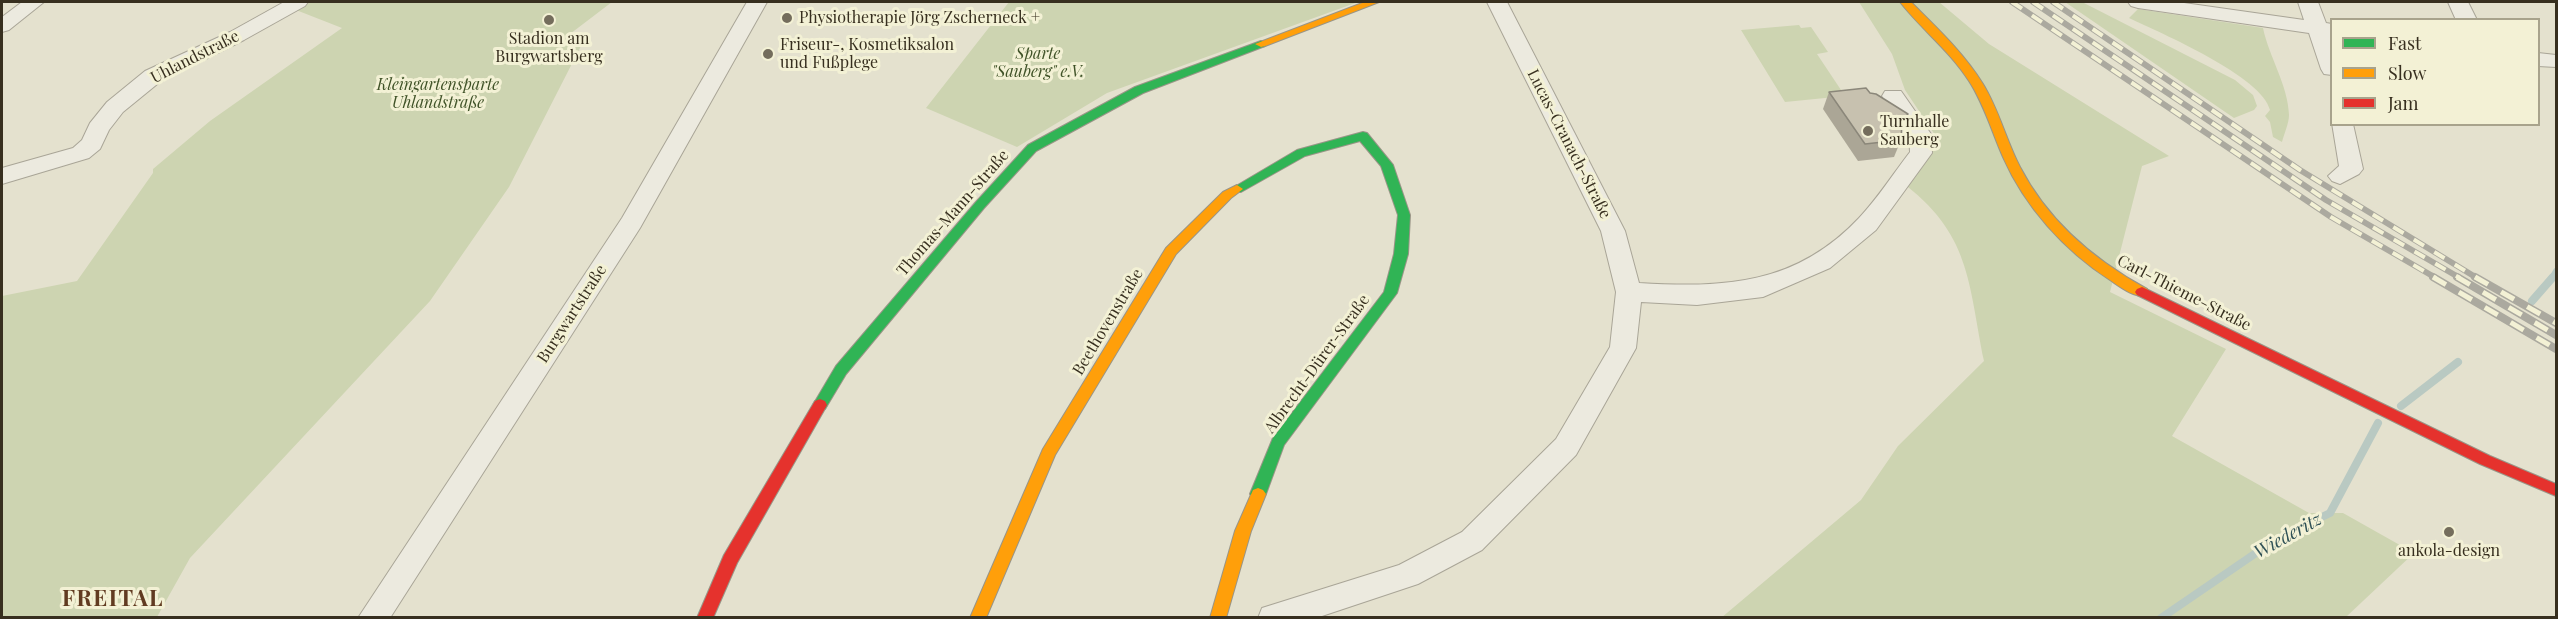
<!DOCTYPE html>
<meta charset="utf-8">
<style>
body{margin:0}
#map{position:relative;width:2558px;height:619px;overflow:hidden;background:#e4e1ce;font-family:"Playfair Display",serif}
canvas{display:block}
.frame{position:absolute;inset:0;border:3px solid #372f1f;pointer-events:none}
.legend{position:absolute;left:2330px;top:18px;width:210px;height:108px;box-sizing:border-box;background:#f3f1d5;border:2px solid #a8a38c;margin:0;padding:8px 10px;list-style:none;font-size:18px;color:#372f1f}
.legend li{display:flex;align-items:center;gap:12px;height:30px}
.legend b{width:30px;border:2px solid #a8a38c}
</style>
<div id="map">
<canvas width="2558" height="619"></canvas>
<div class="frame"></div>
<ul class="legend">
<li><b style="height:8px;background:#30b455"></b>Fast</li>
<li><b style="height:8px;background:#ff9f0a"></b>Slow</li>
<li><b style="height:8px;background:#e5322d"></b>Jam</li>
</ul>
</div>
<script>
const g = document.querySelector('canvas').getContext('2d');
g.lineJoin = 'round';
function paint(path, color) { g.fillStyle = color; g.fill(path, 'evenodd'); }
function strokePath(path, color, width, dash) { g.strokeStyle = color; g.lineWidth = width; g.lineCap = dash ? 'butt' : 'round'; g.setLineDash(dash || []); g.stroke(path); }
function write(font, color, halo, rows, align = 'center') {
  g.font = font + ' "Playfair Display",serif'; g.lineWidth = 6; g.setLineDash([]); g.textBaseline = 'middle'; g.strokeStyle = halo; g.fillStyle = color; for (const [text, x, y, turn = 0] of rows) {
    g.save(); g.translate(x, y); g.rotate((+turn || 0) * Math.PI / 180); g.textAlign = isNaN(turn) ? turn : align; if (halo) g.strokeText(text, 0, 0); g.fillText(text, 0, 0); g.restore();
  }
}
paint(new Path2D(`
 M309,2H612L566,37L582,44L509,187L430,301L190,558L157,617L2,618V296L77,281L153,173V169L210,121L342,28L296,10Z
 M1009,2H1358L1107,93L1017,147L926,108Z
 M1859,2H1939L1989,44L2169,156L2142,166L2110,292L2226,349L2172,436L2309,513H2343L2414,553L2346,617L1721,618L1861,500L1898,446L1984,361C1968,282 1971,233 1900,181L1937,138L1905,90L1892,54Z
 M2065,2H2082L2235,80L2253,95L2257,106L2254,110L2234,118Z
 M2138,9L2263,28C2269,57 2288,85 2289,115C2289,123 2284,134 2282,142L2273,137L2270,122L2265,116L2270,110C2263,77 2161,33 2129,18Z
 M1799,25L1801,28L1811,27L1828,52L1817,54L1845,96L1785,102L1741,30Z`), '#cdd4b1');
strokePath(new Path2D(`
 M2552,278L2556,271`), '#b9c9c2', 6);
strokePath(new Path2D(`
 M2532,301L2553,277
 M2401,406L2458,362
 M2161,618L2275,540L2330,513L2378,423`), '#b9c9c2', 8);
const street = new Path2D(`
 M22,2H44L9,30L2,32V17Z
 M284,2H308L305,6L244,40L161,81L123,112L109,130L100,149L89,158L2,184V168L73,148L82,140L90,123L107,102L145,71L230,32Z
 M747,2H767L640,228L390,618H358L622,218Z
 M1487,2H1507L1625,231L1639,283C1725,288 1796,285 1859,218C1878,198 1893,174 1910,152L1909,134L1882,96L1885,91H1901L1931,134L1932,153L1876,230L1830,268L1763,297L1697,305L1641,302L1636,348L1576,455L1482,550L1418,584L1316,618H1258L1262,608L1399,565L1462,532L1556,439L1610,347L1616,292L1601,231Z
 M2128,2H2177L2304,20L2298,2H2318L2326,23L2332,24V75L2324,74L2321,69L2309,33L2138,8L2131,6Z
 M2448,2H2468L2477,20H2456Z
 M2538,53L2556,55V67L2538,66Z
 M2332,123L2353,124L2363,169L2359,174L2340,184L2332,181L2328,176L2339,166Z`);
const fast = new Path2D(`
 M1261,41L1267,44L1265,46L1143,93L1036,151L984,208L846,374L825,409H815L813,405L836,366L976,202L1028,145L1135,87Z
 M1363,132L1367,133L1393,165L1410,215L1408,254L1397,293L1284,445L1266,494L1263,498L1258,500L1253,498L1250,494L1273,438L1384,292L1394,254L1398,215L1381,166L1360,141L1305,156L1241,192H1233L1231,189L1297,150Z`);
const slow = new Path2D(`
 M1365,2H1379L1265,46L1261,47L1255,44Z
 M1900,2H1911C1936,27 1964,53 1983,84C1999,110 2006,140 2020,167C2048,221 2094,260 2147,289L2149,292L2147,295C2135,299 2119,286 2110,280C2064,250 2025,207 2003,157C1992,132 1984,104 1969,81C1950,51 1922,30 1900,2Z
 M1237,185L1243,189L1231,198L1176,254L1055,455L986,618H970L1043,449L1166,248L1223,192Z
 M1258,488L1263,490L1266,494L1251,531L1226,618H1210L1235,531L1253,490Z`);
const jam = new Path2D(`
 M2142,287L2490,456L2556,484V496L2480,464L2137,295L2135,292L2137,289Z
 M820,399L825,401L827,405L737,563L713,618H697L724,555L815,401Z`);
strokePath(street, '#a9a597', 2);
strokePath(fast, '#999587', 2);
strokePath(slow, '#999587', 2);
strokePath(jam, '#999587', 2);
paint(street, '#eceadf');
paint(fast, '#30b455');
paint(slow, '#ff9f0a');
paint(jam, '#e5322d');
const railFar1 = new Path2D(`
 M2012,2L2331,217L2436,278
 M2033,2L2326,200L2460,278
 M2053,2L2300,170L2477,278`);
const rail = new Path2D(`
 M2433,277L2556,349
 M2457,277L2556,335
 M2475,277L2556,323`);
strokePath(railFar1, '#aba99f', 6);
strokePath(rail, '#aba99f', 8);
strokePath(railFar1, '#f3f1d5', 4, [12]);
strokePath(rail, '#f3f1d5', 5, [15]);
paint(new Path2D(`
 M1829,92L1870,93L1902,128L1901,140L1894,157L1858,161L1823,109Z`), '#aba696');
paint(new Path2D(`
 M1908,114L1901,131L1902,121Z`), '#8b877a');
const building = new Path2D(`
 M1866,88L1870,93L1876,94L1908,114L1902,121L1901,140L1865,144L1829,92Z`);
paint(building, '#c7c1af');
strokePath(building, '#8b877a', 1.5);
for (const [x, y, r, color] of [
 [787,18,6,"#746d5c"],
 [549,20,6,"#746d5c"],
 [768,54,6,"#746d5c"],
 [1868,131,6,"#746d5c"],
 [2449,532,6,"#746d5c"]
]) { const dot = new Path2D(); dot.arc(x, y, r, 0, 2 * Math.PI); g.fillStyle = color; g.fill(dot); strokePath(dot, '#f3f1d5', 2); }
write('16px', '#372f1f', '#f3f1d5', [
 ["Physiotherapie Jörg Zscherneck +",799,18],
 ["Stadion am",549,39,"center"],
 ["Burgwartsberg",549,57,"center"],
 ["Friseur-, Kosmetiksalon",780,45],
 ["und Fußplege",780,63],
 ["Turnhalle",1880,122],
 ["Sauberg",1880,140],
 ["ankola-design",2449,551,"center"]
], 'left');
write('italic 16px', '#3f5227', '#f3f1d5', [
 ["Sparte",1038,54],
 ["\"Sauberg\" e.V.",1038,72],
 ["Kleingartensparte",438,85],
 ["Uhlandstraße",438,103]
]);
write('16px', '#372f1f', '#f3f1d5', [
 ["Uhlandstraße",195,57,-27],
 ["Lucas-Cranach-Straße",1569,144,63],
 ["Thomas-Mann-Straße",953,213,-49],
 ["Carl-Thieme-Straße",2184,293,27],
 ["Burgwartstraße",572,314,-57],
 ["Beethovenstraße",1108,322,-59],
 ["Albrecht-Dürer-Straße",1317,364,-54]
]);
write('italic 18px', '#305156', '#f3f1d5', [
 ["Wiederitz",2288,536,-29]
]);
g.letterSpacing = '1.5px';
write('bold 22px', '#613b21', '#f3f1d5', [
 ["FREITAL",113,599]
]);
g.letterSpacing = '0px';
</script>
